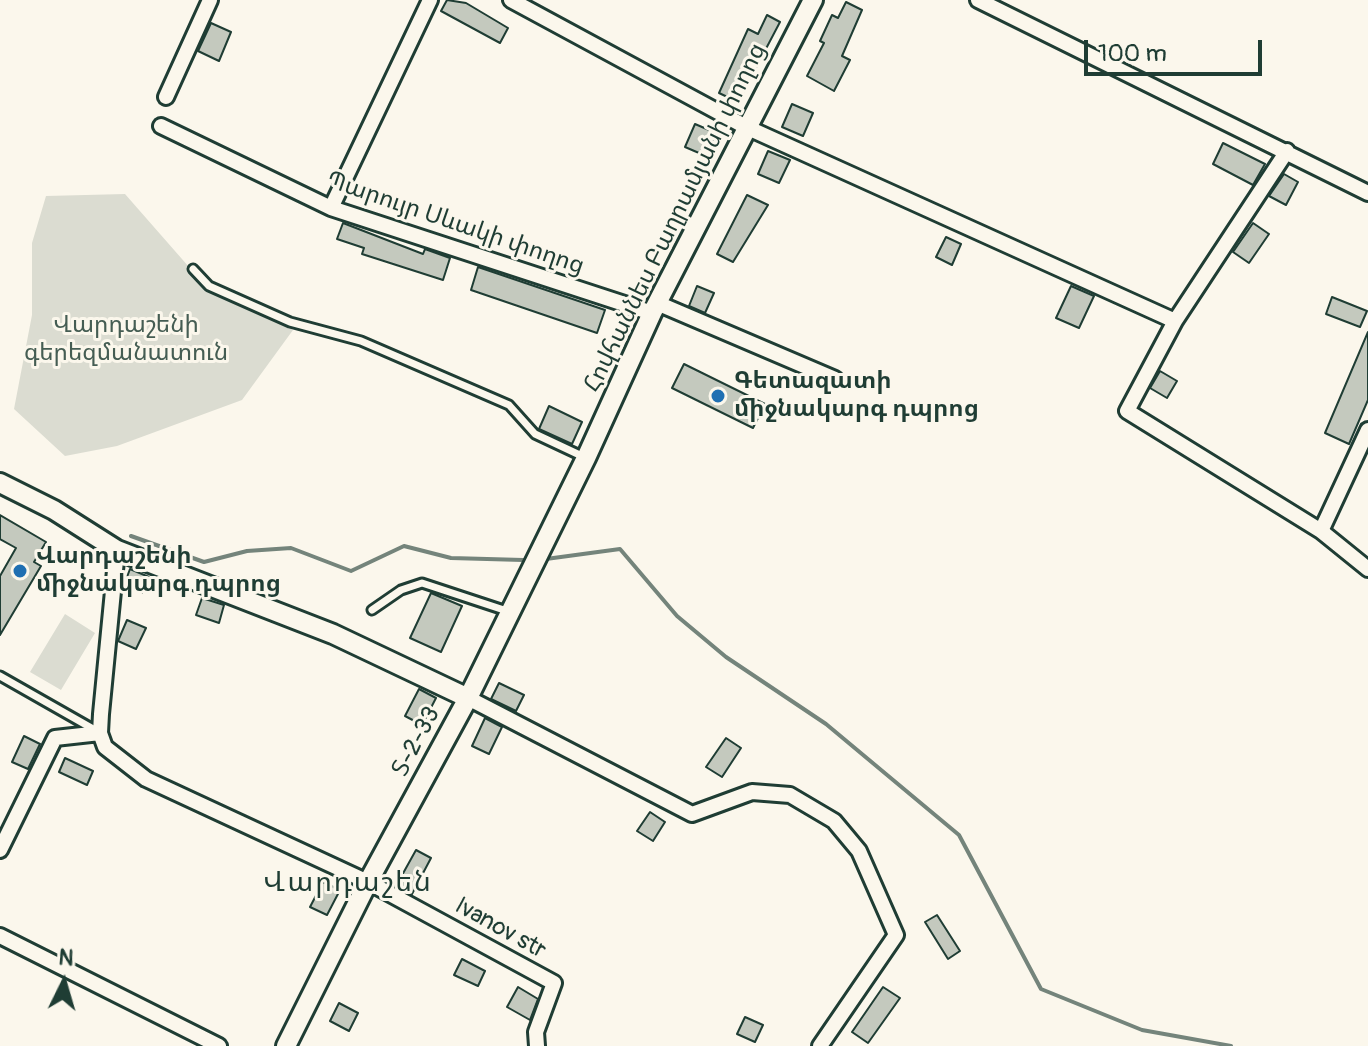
<!DOCTYPE html>
<meta charset="utf-8">
<style>
body{margin:0}
#map{position:relative;width:1368px;height:1046px;overflow:hidden;background:#fbf7ec;font-family:Pangolin,sans-serif}
canvas{display:block}
.north{position:absolute;left:24px;top:942px;width:80px;height:80px;-webkit-text-stroke:6px #fbf7ec;paint-order:stroke;rotate:5deg;font-size:22px;font-weight:700;line-height:32px;text-align:center;color:#1f3d34}
.north::after{content:'';display:block;margin:auto;width:28px;height:36px;background:#1f3d34;clip-path:polygon(50% 0,100% 100%,50% 72%,0 100%)}
.scale{position:absolute;left:1084px;top:40px;width:178px;height:36px;box-sizing:border-box;border:4px solid #1f3d34;border-top:0;padding-left:10px;font-size:24px;line-height:28px;white-space:nowrap;color:#1f3d34;-webkit-text-stroke:6px #fbf7ec;paint-order:stroke}
</style>
<div id="map">
<canvas width="1368" height="1046"></canvas>
<div class="north">N</div>
<div class="scale">100 m</div>
</div>
<script>
const g = document.querySelector('canvas').getContext('2d');
g.lineJoin = 'round';
function paint(path, color) { g.fillStyle = color; g.fill(path, 'evenodd'); }
function strokePath(path, color, width, dash) { g.strokeStyle = color; g.lineWidth = width; g.lineCap = dash ? 'butt' : 'round'; g.setLineDash(dash || []); g.stroke(path); }
function write(font, color, halo, rows, align = 'center') {
  g.font = font + ' Pangolin,"Noto Sans Armenian",sans-serif'; g.lineWidth = 6; g.setLineDash([]); g.textBaseline = 'middle'; g.strokeStyle = halo; g.fillStyle = color; for (const [text, x, y, turn = 0] of rows) {
    g.save(); g.translate(x, y); g.rotate((+turn || 0) * Math.PI / 180); g.textAlign = isNaN(turn) ? turn : align; if (halo) g.strokeText(text, 0, 0); g.fillText(text, 0, 0); g.restore();
  }
}
paint(new Path2D(`
 M125,194L196,275L293,330L242,400L117,446L65,456L14,409L32,315V243L46,196Z
 M65,614L95,633L61,690L30,672Z`), '#dbdcd1');
strokePath(new Path2D(`
 M131,536L204,562L247,551L291,548L351,571L404,546L451,558L523,560
 M546,559L620,549L677,616L726,657L826,724L959,835L1041,989L1142,1030L1231,1046`), '#74847b', 4);
const building = new Path2D(`
 M447,0L466,3L508,28L500,43L441,11Z
 M846,2L862,10L842,56L850,60L834,91L807,76L824,43L820,41L832,15L838,18Z
 M767,15L780,22L738,102L719,93L748,29L758,34Z
 M211,23L231,32L219,61L198,51Z
 M792,104L813,113L803,136L782,127Z
 M695,124L716,133L706,156L685,147Z
 M1223,143L1265,164L1253,185L1213,164Z
 M768,151L790,160L779,183L758,174Z
 M1284,174L1298,182L1286,205L1269,196Z
 M747,195L768,205L733,262L717,254Z
 M343,223L423,254L425,249L450,258L443,280L362,254L364,248L337,239Z
 M1253,223L1269,234L1249,263L1233,252Z
 M946,237L961,244L952,265L936,257Z
 M478,267L605,310L597,333L471,290Z
 M697,286L714,293L705,313L689,306Z
 M1071,286L1094,296L1079,328L1056,318Z
 M1332,297L1367,311L1360,327L1326,314Z
 M1368,332V400L1349,444L1325,433Z
 M684,364L765,404L753,428L672,388Z
 M1160,371L1177,381L1167,398L1150,388Z
 M549,406L582,422L572,444L539,429Z
 M0,515L46,542L34,562L41,566L0,635V576L16,548L0,539Z
 M130,569L149,577L142,593L124,585Z
 M431,593L462,606L441,652L410,638Z
 M202,598L224,605L219,623L196,615Z
 M127,620L146,628L136,649L118,641Z
 M499,683L524,695L516,711L491,699Z
 M419,689L436,698L422,725L405,716Z
 M485,718L502,727L489,754L472,746Z
 M24,736L40,744L28,769L12,762Z
 M726,738L741,748L722,777L706,767Z
 M65,758L93,771L87,785L59,772Z
 M650,812L665,822L653,841L637,831Z
 M416,850L431,858L412,894L396,886Z
 M323,882L340,890L327,915L310,907Z
 M937,915L960,951L948,959L925,922Z
 M462,959L485,971L478,986L454,975Z
 M518,987L538,999L530,1020L507,1007Z
 M883,987L900,998L868,1043L852,1032Z
 M339,1003L358,1013L349,1031L330,1021Z
 M745,1017L763,1025L755,1042L737,1034Z`);
paint(building, '#c4c9be');
strokePath(building, '#1f3d34', 2);
const service = new Path2D(`
 M193,269L209,286L290,322L361,341L509,405L535,434L584,457
 M372,610L401,590L422,583L507,611
 M0,676L95,730`);
const minor = new Path2D(`
 M511,0L746,127L1175,321
 M978,0L1368,193
 M166,97L210,0
 M161,126L331,208L652,313
 M1287,151L1175,321L1127,411L1321,531L1368,569
 M331,208L430,0
 M657,303L835,379
 M1321,531L1368,430
 M117,550L101,714L100,733L105,747L146,779L368,882L554,983L536,1032L537,1046
 M468,698L692,814L752,792L790,795L834,821L859,851L896,935L820,1046
 M0,850L55,738L100,733
 M0,936L219,1046`);
const tertiary = new Path2D(`
 M0,483L54,510L117,550L333,634L468,698
 M286,1046L368,882L468,698L586,458L652,313L813,0`);
strokePath(service, '#1f3d34', 13);
strokePath(minor, '#1f3d34', 20);
strokePath(tertiary, '#1f3d34', 24);
strokePath(service, '#fbf7ec', 7);
strokePath(minor, '#fbf7ec', 14);
strokePath(tertiary, '#fbf7ec', 18);
for (const [x, y, r, color] of [
 [718,396,8,"#1f6fb2"],
 [20,571,8,"#1f6fb2"]
]) { const dot = new Path2D(); dot.arc(x, y, r, 0, 2 * Math.PI); g.fillStyle = color; g.fill(dot); strokePath(dot, '#fbf7ec', 3); }
write('24px', '#1f3d34', '#fbf7ec', [
 ["Հովհաննես Բաղրամյանի փողոց",676,218,-64],
 ["Պարույր Սևակի փողոց",455,224,19],
 ["Տ-2-33",417,742,-62],
 ["Ivanov str",500,929,29]
]);
write('24px', '#455d53', '#fbf7ec', [
 ["Վարդաշենի",126,326],
 ["գերեզմանատուն",126,354]
]);
write('bold 24px', '#1f3d34', '#fbf7ec', [
 ["Գետազատի",734,382],
 ["միջնակարգ դպրոց",734,410],
 ["Վարդաշենի",36,557],
 ["միջնակարգ դպրոց",36,585]
], 'left');
g.letterSpacing = '2px';
write('28px', '#1f3d34', '#fbf7ec', [
 ["Վարդաշեն",348,884]
]);
g.letterSpacing = '0px';
</script>
